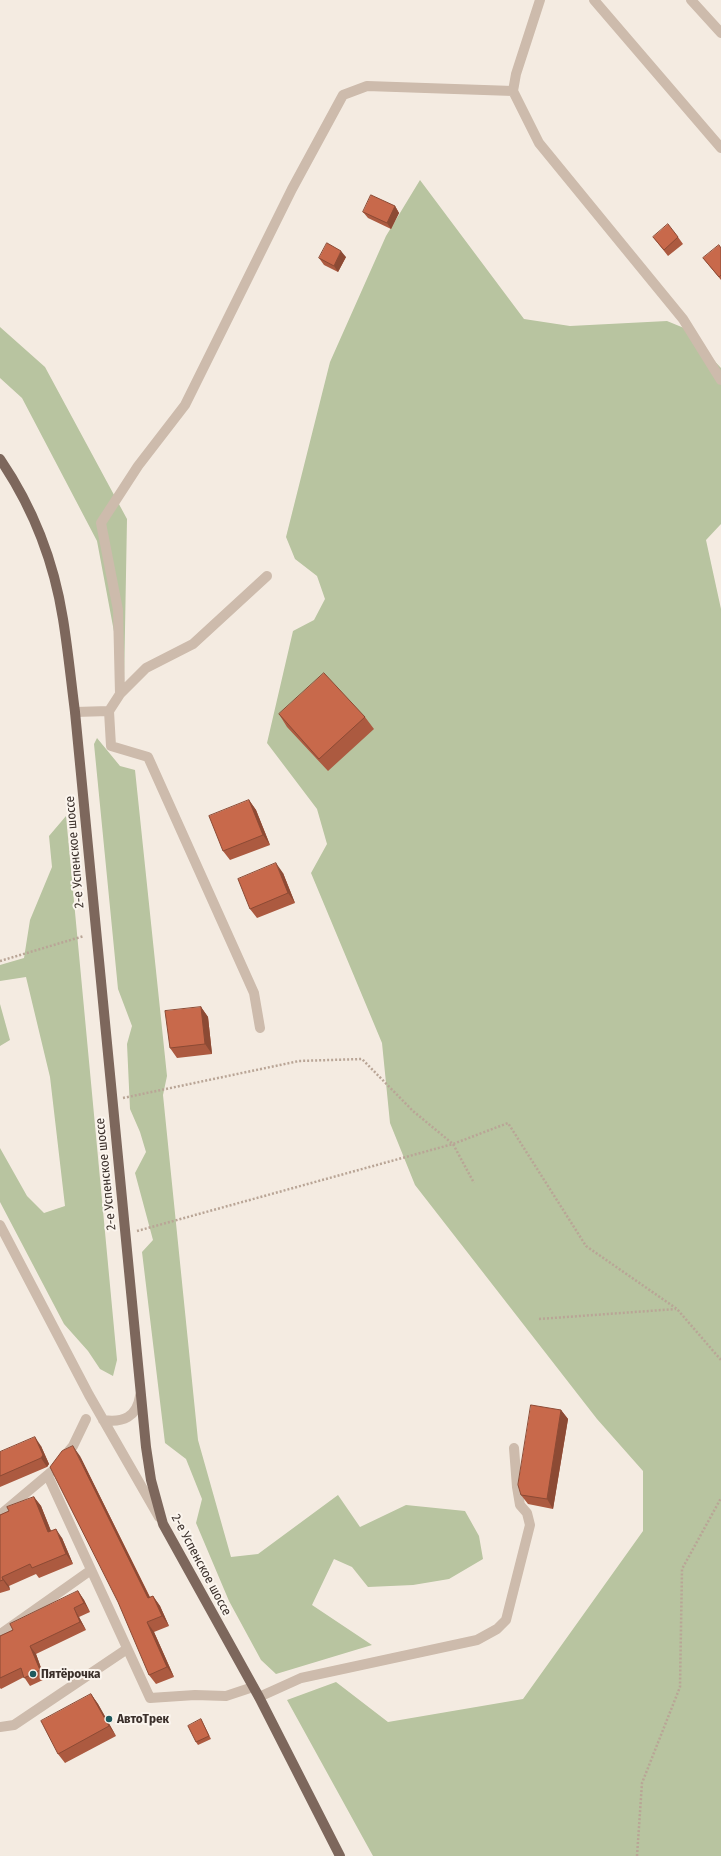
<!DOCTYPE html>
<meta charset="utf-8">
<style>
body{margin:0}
canvas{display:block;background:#f4ebe1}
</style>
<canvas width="721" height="1856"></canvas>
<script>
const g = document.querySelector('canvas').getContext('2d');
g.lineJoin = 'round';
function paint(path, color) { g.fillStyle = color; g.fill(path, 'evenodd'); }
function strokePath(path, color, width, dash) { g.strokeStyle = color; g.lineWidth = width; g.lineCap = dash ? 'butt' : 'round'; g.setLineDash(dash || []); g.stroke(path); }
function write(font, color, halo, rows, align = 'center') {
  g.font = font + ' "Fira Sans Condensed",sans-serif'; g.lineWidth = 4; g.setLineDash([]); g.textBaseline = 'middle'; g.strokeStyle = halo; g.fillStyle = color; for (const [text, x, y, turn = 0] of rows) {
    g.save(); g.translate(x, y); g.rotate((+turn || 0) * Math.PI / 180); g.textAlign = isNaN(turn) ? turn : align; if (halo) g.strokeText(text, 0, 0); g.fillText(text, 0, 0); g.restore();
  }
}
paint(new Path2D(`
 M420,180L524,319L570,326L667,321L684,328L721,368V524L706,540L721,609V1856H373L287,1700L336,1682L388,1722L523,1699L643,1531V1471L597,1419L415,1185L390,1123L382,1043L311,873L327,844L317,809L267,743L293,631L314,620L325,599L317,576L295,559L286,537L330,362L386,236Z
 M0,327L45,367L127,519L124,685L97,541L22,398L0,378Z
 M97,738L120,766L135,770L167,1076L163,1095L198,1440L231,1557L258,1554L338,1495L360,1527L406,1505L465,1511L479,1536L483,1559L449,1579L413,1585L368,1587L352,1567L334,1559L312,1605L372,1645L276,1674L261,1660L229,1601L196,1523L202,1499L186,1459L165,1443L142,1252L153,1240L135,1173L146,1152L140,1132L130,1109L127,1044L132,1026L118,989L94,744Z
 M66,816L117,1360L113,1376L100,1369L88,1351L64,1324L0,1202V1148L27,1196L44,1213L65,1206L50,1077L26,977L0,981V965L24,958L30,920L52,867L49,836Z
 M0,1004L10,1040L0,1046Z`), '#b8c4a0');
strokePath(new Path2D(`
 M0,961L84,936
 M123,1098L299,1061L362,1059L413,1111L453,1144L508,1123L586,1246L677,1309L721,1360
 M137,1231L453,1144L474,1183
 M539,1319L676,1309
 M637,1856L642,1783L680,1687L682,1569L721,1498`), '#b9a596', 2.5, [2, 2]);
strokePath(new Path2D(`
 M540,0L516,74L513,91L539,143L683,319L721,380
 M594,0L721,148
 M691,0L721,33
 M120,694L118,610L101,523L138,466L185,405L292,189L343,95L367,86L513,91
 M109,711L120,694L146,668L193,644L267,576
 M75,712L109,711L111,746L148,757L254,993L260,1028
 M0,1225L89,1395L159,1517
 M103,1420C123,1423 137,1417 140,1396
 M64,1457L73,1446L86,1419
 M48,1476L150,1698L195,1695L226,1696L253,1687
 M0,1515L51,1472
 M0,1636L2,1633L91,1570
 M259,1697L301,1678L477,1640L497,1629L506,1620L530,1525L527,1513L520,1505L517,1487L514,1448
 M0,1727L14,1725L127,1649`), '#cdbbac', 10);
strokePath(new Path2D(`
 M0,459C32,506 54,562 63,619C68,650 71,681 75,712L146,1447L151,1480L163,1524L259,1697L340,1856`), '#7d675c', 10);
paint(new Path2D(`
 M395,206L399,213L391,229L368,218L363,212Z
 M653,237H678L683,244L668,256Z
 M721,248V280L703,258Z
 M346,257L338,272L324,265L319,258Z
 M279,714L365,717L374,729L328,771L287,727Z
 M249,800L256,810L270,845L230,860L223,851Z
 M283,873L295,903L257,918L250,909Z
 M201,1007L208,1017L212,1054L177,1058L170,1048Z
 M561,1410L568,1419L553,1509L528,1504L521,1495Z
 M41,1446L49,1464L47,1467L0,1487V1452Z
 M80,1456L150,1597L153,1596L160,1606L169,1626L154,1632L174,1677L156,1684L149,1675Z
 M34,1497L41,1506L51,1531L62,1538L73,1564L39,1578L36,1574L9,1586L10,1590L0,1593V1515L9,1511Z
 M78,1591L84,1600L90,1612L79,1617L86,1630L36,1654L45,1679L30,1686L24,1677L1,1689L0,1688V1636L13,1630Z
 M91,1694L98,1704L116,1736L65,1763L58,1754Z
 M201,1719L211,1739L198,1745L196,1742Z`), '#ac5a40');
paint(new Path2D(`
 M395,206L399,213L391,229L387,223Z
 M341,251L346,257L338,272L334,266Z
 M249,800L256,810L270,845L263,835Z
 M276,863L283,873L295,903L288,893Z
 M201,1007L208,1017L212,1054L205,1044Z
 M561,1410L568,1419L553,1509L547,1499Z
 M35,1437L41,1446L49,1464L47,1467L41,1458Z
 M73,1446L80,1456L155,1608L148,1598Z
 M34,1497L41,1506L55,1541L48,1532Z
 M56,1529L62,1538L73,1564L66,1554Z
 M2,1577L9,1586L10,1590L3,1580Z
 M78,1591L84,1600L90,1612L84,1603Z
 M153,1596L160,1606L169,1626L162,1616Z
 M74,1608L79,1617L86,1630L80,1622Z
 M147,1622L154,1632L174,1677L167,1667Z
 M30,1646L36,1654L45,1679L40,1670Z
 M91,1694L98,1704L116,1736L109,1726Z`), '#8c4a34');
const building = new Path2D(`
 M371,195L395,206L387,223L363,212Z
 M668,224L678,237L664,250L653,237Z
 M327,243L341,251L334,266L319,258Z
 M719,245L721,248V275L719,277L703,258Z
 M324,673L365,717L319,759L279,714Z
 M249,800L263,835L223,851L209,816Z
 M276,863L288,893L250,909L238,879Z
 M201,1007L205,1044L170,1048L165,1011Z
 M531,1405L561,1410L547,1499L521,1495L518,1485Z
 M35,1437L43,1455L41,1458L0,1476V1452Z
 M73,1446L148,1598L153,1596L162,1616L147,1622L167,1667L149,1675L118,1602L50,1467L62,1451Z
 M34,1497L48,1532L56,1529L66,1554L32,1568L30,1564L2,1577L3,1580L0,1581V1515L9,1511L7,1507Z
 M78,1591L84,1603L74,1608L80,1622L30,1646L40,1670L24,1678L21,1668L0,1678V1636L13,1630L10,1624Z
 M91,1694L109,1726L58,1754L41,1721Z
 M201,1719L209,1736L196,1742L188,1726Z`);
paint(building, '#c8694b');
strokePath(building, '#8c4a34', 1);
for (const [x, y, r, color] of [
 [33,1674,4,"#1f5a5e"],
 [109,1719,4,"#1f5a5e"]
]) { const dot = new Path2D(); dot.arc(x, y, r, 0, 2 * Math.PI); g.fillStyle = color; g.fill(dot); strokePath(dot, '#fbf5ee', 1.5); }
write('13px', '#3b302b', '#fbf5ee', [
 ["2-е Успенское шоссе",75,852,-95],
 ["2-е Успенское шоссе",106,1174,-96],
 ["2-е Успенское шоссе",201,1565,62]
]);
write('bold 13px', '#3b302b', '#fbf5ee', [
 ["Пятёрочка",41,1674],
 ["АвтоТрек",117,1719]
], 'left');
</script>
